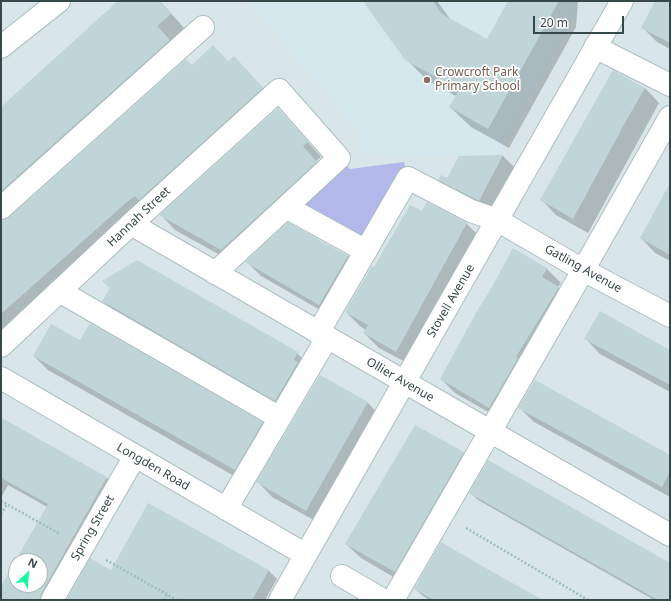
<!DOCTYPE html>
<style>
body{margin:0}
#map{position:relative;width:671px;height:601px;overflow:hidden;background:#eaf3f5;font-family:"Noto Sans",sans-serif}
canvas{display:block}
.frame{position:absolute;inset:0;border:2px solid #374849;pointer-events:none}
.north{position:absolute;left:8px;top:553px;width:40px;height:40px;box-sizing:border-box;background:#fff;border:1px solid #afb6b6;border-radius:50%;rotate:26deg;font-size:11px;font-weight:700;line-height:16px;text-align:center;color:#374849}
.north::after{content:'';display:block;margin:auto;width:14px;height:18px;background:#1afba1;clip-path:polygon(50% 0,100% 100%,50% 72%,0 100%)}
.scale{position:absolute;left:533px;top:16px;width:91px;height:18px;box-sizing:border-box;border:2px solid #374849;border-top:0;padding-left:5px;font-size:12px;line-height:14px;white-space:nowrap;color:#374849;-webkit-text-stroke:3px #fff;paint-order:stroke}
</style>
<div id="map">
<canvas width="671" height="601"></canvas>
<div class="frame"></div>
<div class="north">N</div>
<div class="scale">20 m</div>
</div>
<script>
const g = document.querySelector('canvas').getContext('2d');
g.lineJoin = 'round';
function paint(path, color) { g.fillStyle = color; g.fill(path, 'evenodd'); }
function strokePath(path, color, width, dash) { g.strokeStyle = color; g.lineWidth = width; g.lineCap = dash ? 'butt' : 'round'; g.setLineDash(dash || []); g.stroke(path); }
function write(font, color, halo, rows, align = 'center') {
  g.font = font + ' "Noto Sans",sans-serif'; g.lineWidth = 3.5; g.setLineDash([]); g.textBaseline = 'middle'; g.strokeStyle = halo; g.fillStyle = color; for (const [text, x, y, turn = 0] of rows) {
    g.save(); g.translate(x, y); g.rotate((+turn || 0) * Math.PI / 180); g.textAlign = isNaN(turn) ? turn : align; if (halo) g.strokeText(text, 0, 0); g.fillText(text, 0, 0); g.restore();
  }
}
paint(new Path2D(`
 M1,1H670V600H1ZM16,561H40V585H16Z`), '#d8e6e9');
paint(new Path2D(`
 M249,1H574L572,22L498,154L489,156L358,153L364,138Z`), '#d3e9ee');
paint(new Path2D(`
 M339,158L350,169L404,162L408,178L366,251L287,207Z`), '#b2b8e9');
paint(new Path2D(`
 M119,1H160L185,29L3,219V221L10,218L192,66L228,62L234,57L277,103L1,342V108Z
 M364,1H437L451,20L487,40L509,1H578L576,27L509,148L471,127L450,107L456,96L427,80L406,59Z
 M657,1H670V49L657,42L642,27Z
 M645,88L659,103L588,233L556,215L542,200Z
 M278,109L321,157L316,161L330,177L236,264L175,230L161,215Z
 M503,156L517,170L494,214L454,194L439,180H447L460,157Z
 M427,203L467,224L481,238L411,365L379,348L364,333L366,330L360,326L346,312L374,269L422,212Z
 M670,221V261L655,253L641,238Z
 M288,224L348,256L362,271L334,318L261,276L247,262Z
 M137,262L297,353L312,368L290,415L118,316L103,301Z
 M546,268L561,283L558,287L573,302L504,421L455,393L441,379Z
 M586,339L670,351V392L600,354Z
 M80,341L262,423L276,438L248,484L48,370L34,356Z
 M320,376L368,403L382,418L321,524L272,497L258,482Z
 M520,408L670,456V497L534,422Z
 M1,418L107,478L115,486L51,600H1V589L16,562V585H40V561H17L47,507L8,485L1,498Z
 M463,453L478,467L409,586L361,558L346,544Z
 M471,493L670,564V600H654L478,500Z
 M268,570L277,579L265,600H68L111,571Z
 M415,589L541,600H430L423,596Z`), '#0003');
paint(new Path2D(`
 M118,1H160L171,14L157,26L170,40L1,191V107Z
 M363,1H433L442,14L487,39L508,1H559L488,129L449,107L459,90L405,60Z
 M655,1H670V43L641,28Z
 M213,45L228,61L234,56L263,88L139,200L135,196L127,202L1,314V220L9,217L186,59L192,65Z
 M613,70L645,88L626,121L573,219L540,200Z
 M278,108L308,142L303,146L317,162L221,250L159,215Z
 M503,155L479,201L438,180L441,175L447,178L459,156Z
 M670,183V255L640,238Z
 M427,202L467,223L396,352L363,333L368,325L345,312L372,266L374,267L410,205L422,211Z
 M288,222L348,256L319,305L245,262Z
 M513,248L547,268L542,277L559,287L516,357L518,358L489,408L440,379L477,311L492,287Z
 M137,260L298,352L294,360L298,362L275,401L102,301L110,288L102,281Z
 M600,311L670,350V385L584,339Z
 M90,323L263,422L235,470L33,356L51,324L80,340Z
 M320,375L368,402L306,511L256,482Z
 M535,380L670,455V472L662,487L518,408Z
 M1,418L107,477L41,594L40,600H1V586L48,504L1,478ZM16,561H40V585H16Z
 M415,425L464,452L395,572L345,544Z
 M488,460L670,563V600H658L469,493Z
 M148,503L269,570L252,600H66L90,558L111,570Z
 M441,542L489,570L543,600H433L430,598L414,589Z`), '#bfd5d7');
const minor = new Path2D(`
 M1,47L59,1
 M595,47L670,85
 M286,207L366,251
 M1,208L203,27
 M131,224L670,535
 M59,291L280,418
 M318,333L408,178L471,211L497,220L583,270L670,316
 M1,346L131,224L279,90L339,158L215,273
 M1,378L306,555
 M226,509L327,338
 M342,576L383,600
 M52,600L135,456
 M280,600L622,1
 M393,600L573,288L670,117`);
strokePath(minor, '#acbec1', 24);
strokePath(new Path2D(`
 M1,501L60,534
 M1,514L7,504
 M466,528L588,600
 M106,560L177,600
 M164,600L167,595`), '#9dbfc2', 2.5, [2, 2]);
strokePath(minor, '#fff', 22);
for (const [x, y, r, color] of [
 [427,80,4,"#8d6e63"]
]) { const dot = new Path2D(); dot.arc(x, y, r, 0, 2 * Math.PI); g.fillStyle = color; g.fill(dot); strokePath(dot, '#fff', 1.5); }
write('12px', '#785e54', '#fff', [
 ["Crowcroft Park",435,73],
 ["Primary School",435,87]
], 'left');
write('12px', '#374849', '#fff', [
 ["Hannah Street",139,217,-43],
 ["Gatling Avenue",583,269,29],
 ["Stovell Avenue",451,301,-60],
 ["Ollier Avenue",400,380,30],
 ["Longden Road",153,467,30],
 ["Spring Street",93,528,-60]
]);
</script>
